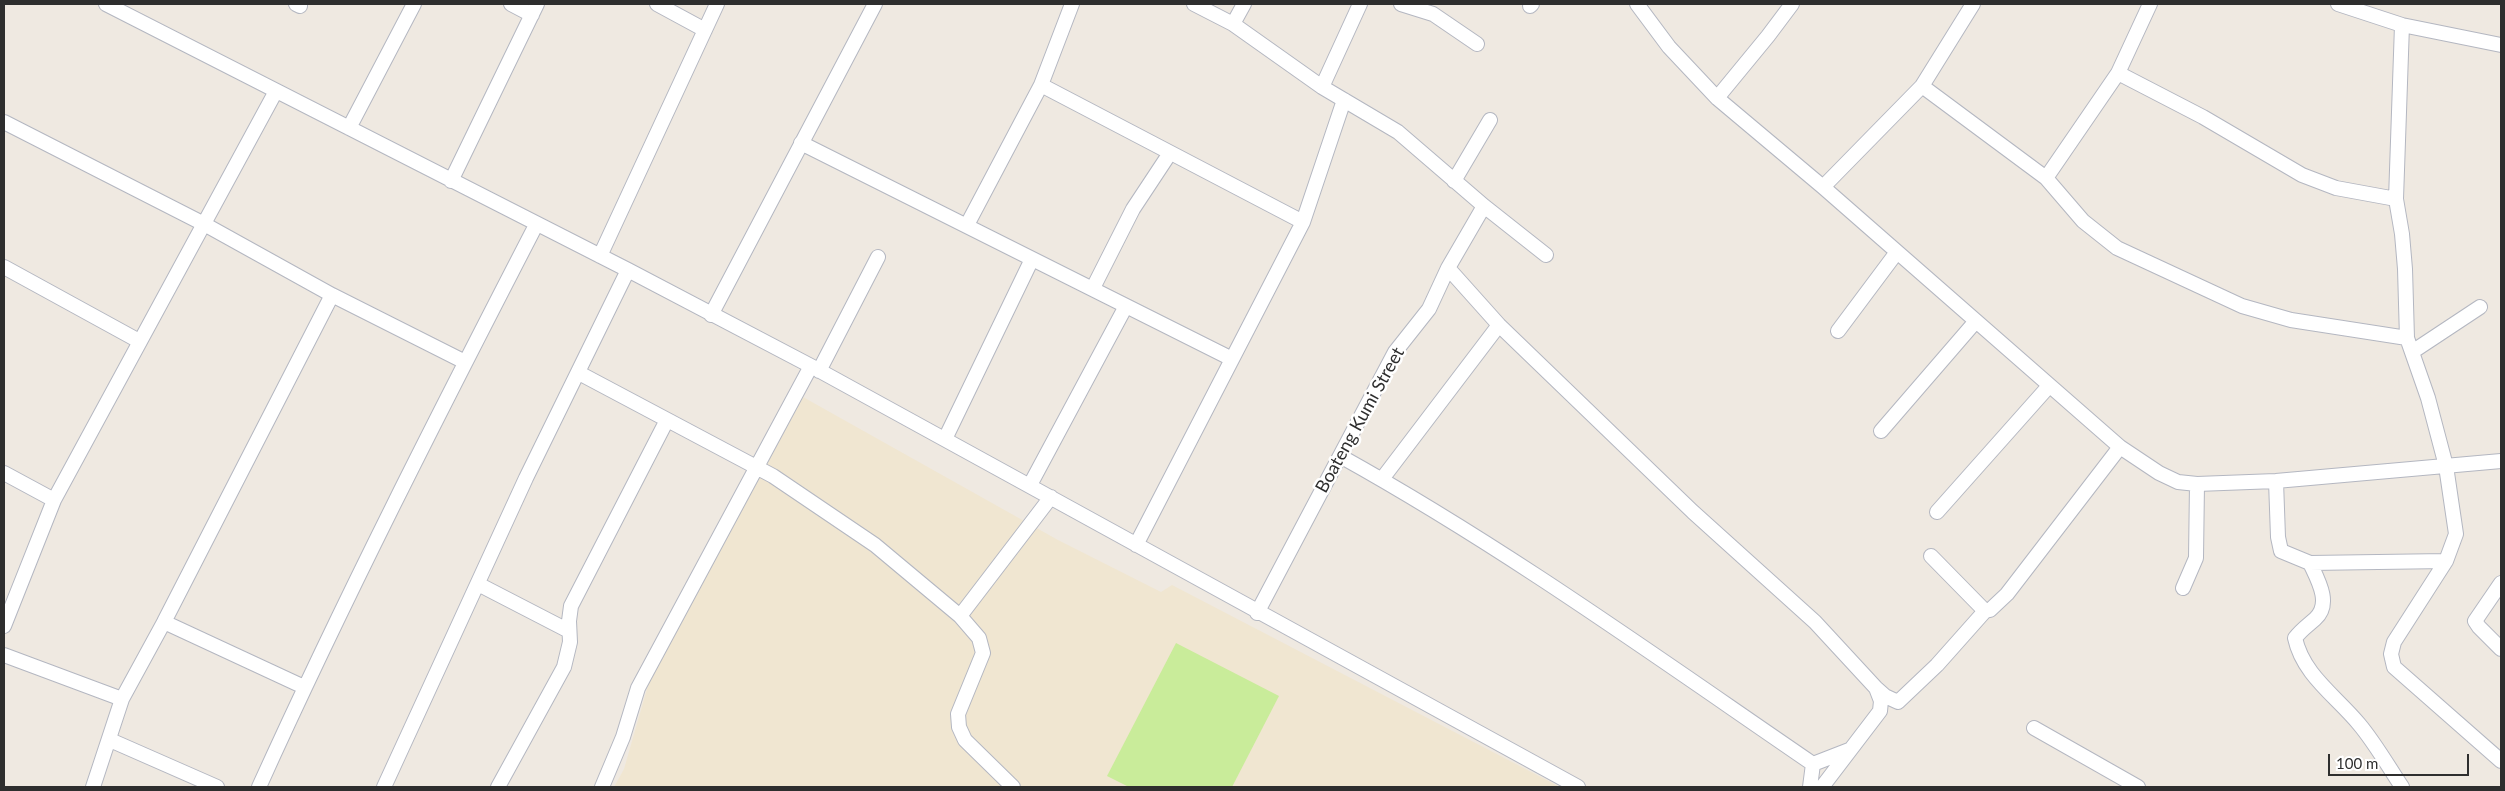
<!DOCTYPE html>
<style>
body{margin:0}
#map{position:relative;width:2505px;height:791px;overflow:hidden;background:#efe9e1;font-family:Lato,sans-serif}
canvas{display:block}
.frame{position:absolute;inset:0;border:5px solid #2e2e2e;pointer-events:none}
.scale{position:absolute;left:2328px;top:754px;width:141px;height:22px;box-sizing:border-box;border:2px solid #2e2e2e;border-top:0;padding-left:6px;font-size:15px;line-height:18px;white-space:nowrap;color:#2e2e2e;-webkit-text-stroke:4px #fff;paint-order:stroke}
</style>
<div id="map">
<canvas width="2505" height="791"></canvas>
<div class="frame"></div>
<div class="scale">100 m</div>
</div>
<script>
const g = document.querySelector('canvas').getContext('2d');
g.lineJoin = 'round';
function paint(path, color) { g.fillStyle = color; g.fill(path, 'evenodd'); }
function strokePath(path, color, width, dash) { g.strokeStyle = color; g.lineWidth = width; g.lineCap = dash ? 'butt' : 'round'; g.setLineDash(dash || []); g.stroke(path); }
function write(font, color, halo, rows, align = 'center') {
  g.font = font + ' Lato,sans-serif'; g.lineWidth = 5; g.setLineDash([]); g.textBaseline = 'middle'; g.strokeStyle = halo; g.fillStyle = color; for (const [text, x, y, turn = 0] of rows) {
    g.save(); g.translate(x, y); g.rotate((+turn || 0) * Math.PI / 180); g.textAlign = isNaN(turn) ? turn : align; if (halo) g.strokeText(text, 0, 0); g.fillText(text, 0, 0); g.restore();
  }
}
paint(new Path2D(`
 M803,397L1058,540L1161,592L1172,585L1560,787H614L624,769L649,682Z`), '#f0e6d1');
paint(new Path2D(`
 M1176,643L1279,696L1232,787H1129L1107,776Z`), '#c9ec9a');
const minor = new Path2D(`
 M106,4L628,270L811,366L1578,787
 M296,4L300,6
 M511,4L532,15
 M657,4L705,30
 M1194,4L1233,24L1322,87L1398,132L1484,206L1546,255
 M1401,4L1433,14L1477,44
 M1637,4L1669,47L1717,98L1823,187L2120,447L2159,473L2178,482L2197,484L2276,481L2501,461
 M2338,4L2402,25L2501,45
 M1530,6L1532,4
 M1233,24L1244,4
 M2402,25L2396,199L2402,234L2405,269L2407,338L2428,398L2446,466L2456,534L2446,561L2394,642L2391,654L2394,667L2501,761
 M2118,73L2203,117L2302,175L2336,188L2396,199
 M1041,85L1303,222
 M1922,86L2046,178L2083,221L2117,248L2242,306L2291,320L2407,338
 M1322,87L1360,4
 M1717,98L1768,36L1792,4
 M4,122L204,224L332,295L465,362
 M349,128L414,4
 M801,143L1232,359
 M2046,178L2118,73L2150,4
 M451,181L537,4
 M1454,181L1490,120
 M1823,187L1922,86L1973,4
 M967,225L1041,85L1072,4
 M600,256L717,4
 M4,267L139,341
 M1448,268L1499,325L1693,512L1815,622L1876,688L1885,696L1898,702L1937,665L1985,611L1931,556
 M1093,288L1133,209L1170,153
 M711,315L875,4
 M1838,331L1897,252
 M2412,352L2480,307
 M819,371L878,257
 M579,373L773,476L875,545L960,616L979,638L983,653L958,714L959,727L965,740L1013,787
 M1881,431L1976,321
 M945,439L1032,259
 M1340,456C1504,547 1658,658 1813,764
 M4,473L54,500
 M1382,479L1499,325
 M2276,481L2278,537L2281,551L2310,563C2318,580 2332,604 2315,619C2307,626 2301,630 2295,638C2303,675 2336,696 2359,724C2375,743 2388,766 2402,787
 M1030,485L1126,306
 M1937,512L2049,386
 M1136,545L1303,222L1344,100
 M2310,563L2446,561
 M2501,583L2475,621L2479,627L2501,649
 M478,584L569,631
 M2183,588L2196,558L2197,484
 M1985,611L1990,610L2007,594L2120,447
 M1257,613L1395,352L1429,309L1448,268L1484,206
 M960,616L1051,497
 M164,622L304,687
 M4,626L54,500L276,91
 M4,655L122,699
 M2034,728L2138,787
 M110,740L217,787
 M1813,764L1849,750
 M93,787L122,699L164,622L332,295
 M259,787C345,597 440,411 536,225
 M384,787L526,478L628,270
 M498,787L564,667L570,642L569,621L571,606L667,420
 M602,787L623,737L638,688L811,366
 M1810,787L1813,764
 M1822,787L1880,711L1881,701L1876,688`);
strokePath(minor, '#b4b7c1', 16);
strokePath(minor, '#fff', 14);
write('18px', '#2e2e2e', '#fff', [
 ["Boateng Kumi Street",1360,420,-61]
]);
</script>
